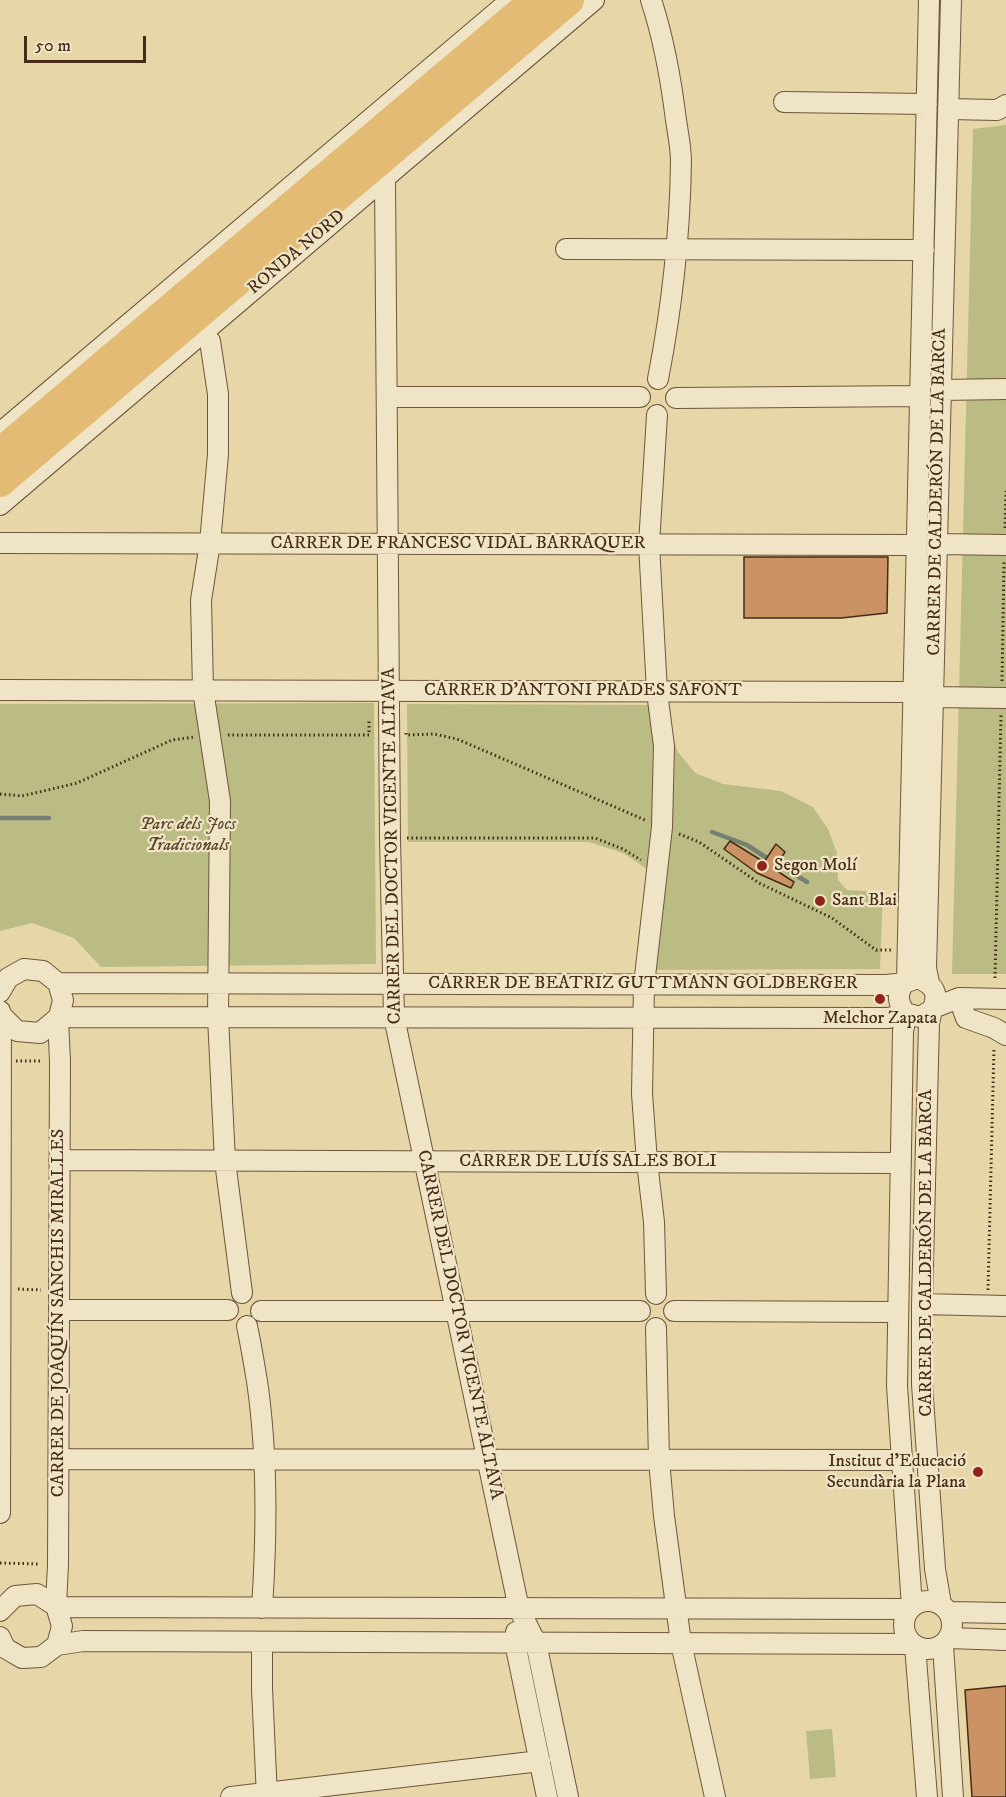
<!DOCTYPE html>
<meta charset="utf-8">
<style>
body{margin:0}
#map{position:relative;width:1006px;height:1797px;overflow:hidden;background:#e7d6a8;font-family:"IM FELL DW Pica",serif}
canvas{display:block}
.scale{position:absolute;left:24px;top:36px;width:122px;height:27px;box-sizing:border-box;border:3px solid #462b17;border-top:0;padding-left:8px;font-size:18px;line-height:21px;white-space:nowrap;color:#462b17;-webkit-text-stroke:4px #efe4c6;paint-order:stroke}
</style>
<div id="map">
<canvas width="1006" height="1797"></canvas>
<div class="scale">50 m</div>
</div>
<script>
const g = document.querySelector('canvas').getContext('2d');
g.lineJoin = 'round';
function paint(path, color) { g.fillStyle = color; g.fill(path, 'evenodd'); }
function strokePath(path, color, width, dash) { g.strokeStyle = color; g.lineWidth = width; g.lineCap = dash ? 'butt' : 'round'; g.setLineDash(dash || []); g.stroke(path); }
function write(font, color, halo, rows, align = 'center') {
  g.font = font + ' "IM FELL DW Pica",serif'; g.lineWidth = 4.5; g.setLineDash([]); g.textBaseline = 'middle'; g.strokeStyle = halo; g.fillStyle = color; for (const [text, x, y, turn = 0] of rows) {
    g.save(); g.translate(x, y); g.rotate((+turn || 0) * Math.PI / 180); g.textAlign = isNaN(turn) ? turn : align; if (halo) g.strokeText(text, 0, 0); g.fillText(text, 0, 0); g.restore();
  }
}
paint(new Path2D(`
 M1006,125V974H952L973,129Z
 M374,703L376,964L101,967L74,938L32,923L0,931V704Z
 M407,704L665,705L667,725L678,752L695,773L723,784L781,791L813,807L828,829L837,853L838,880L847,890L883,892L880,969L639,970L650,871L623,853L589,842H408Z
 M832,1729L836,1777L810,1779L806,1731Z`), '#babc84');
strokePath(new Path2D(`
 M0,818H49
 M712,832L747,845L767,858
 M778,864L807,882`), '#777f73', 4.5);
const building = new Path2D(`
 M744,557H888L887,613L841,618H744Z
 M730,841L764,862L776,844L785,852L774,869L794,882L791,888L757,873L724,849Z
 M1006,1686V1797H972L965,1690Z`);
paint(building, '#cb9264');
strokePath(building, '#462b17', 1.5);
const street = new Path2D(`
 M651,0C664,39 671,80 676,120C678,134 681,148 681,161C680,235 672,307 658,379
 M784,102L927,104
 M948,109L997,110L1006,105
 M385,178L390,839L394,1017L519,1609L536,1643L568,1797
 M566,249L924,250
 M210,341L218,394V454L210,543L201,600L203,690L220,801L218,1017L225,1161L242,1293
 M941,390L1006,389
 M387,397H640
 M676,398L920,396
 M0,433L511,0
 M0,505L594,0
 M0,543L917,545
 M937,544L1006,545
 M0,690L913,692
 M933,697L1006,698
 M907,981L929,0
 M58,983L887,985L904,983L918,978C934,985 940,993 932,1010L920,1017L905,1013C897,1001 897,994 904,983
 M929,983L926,968L951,0
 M0,992L8,978L24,969L43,971L58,983L63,1000L59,1017L40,1033L17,1031L1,1015L0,1011
 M959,998L966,1018L994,1028L1006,1035
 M933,1008L959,998L1006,999
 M932,1010L929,1023L922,1304V1384L935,1569L941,1604
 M907,1014L903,1031L897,1386L912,1607
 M59,1017L889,1018L905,1013
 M59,1160L901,1163
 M656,1294L654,1222L647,1162L642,1094L644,985L662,827L664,746L657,692L649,544L657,415
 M922,1304L1006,1306
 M59,1310H228
 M261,1311H640
 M674,1311L897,1312
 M247,1326C251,1345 254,1363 257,1381C268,1456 267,1533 262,1608
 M656,1328L659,1460L664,1516L681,1643L715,1797
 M59,1459L902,1460
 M0,1513L1,1015
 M904 1625a24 24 0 1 1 48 0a24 24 0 1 1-48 0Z
 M56,1606L58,1564L60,1061L58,1019
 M56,1607L909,1609
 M0,1611L15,1596L37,1594L56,1606L62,1626L57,1645L41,1657L22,1658L5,1648L0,1637
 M949,1612L1006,1613
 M516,1632L515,1643L547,1797
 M949,1638L1006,1640
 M262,1642V1689L267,1797
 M57,1645L83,1641L912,1644
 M943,1645L953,1797
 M915,1646L927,1797
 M231,1797L540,1761`);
const primary = new Path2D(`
 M0,453L535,0
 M0,482L569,0`);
strokePath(street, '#6e563b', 22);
strokePath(primary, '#462b17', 32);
strokePath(new Path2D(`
 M1005,528L1006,491
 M1002,681L1004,562
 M406,733V735L434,734L457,739L645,820
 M228,735H369V721H371
 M0,794L22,796L77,783L172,740L194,737
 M679,834L699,842L759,883L832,918L876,950H891
 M407,838H595L623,849L641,860
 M995,978L1001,715
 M16,1061H43
 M18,1289L41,1290
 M988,1290L994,1047
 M0,1563L40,1564`), '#462b17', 3, [1.5, 3]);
strokePath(street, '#efe4c6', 20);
strokePath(primary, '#e4bb74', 30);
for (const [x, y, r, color] of [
 [762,866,6,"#8f2418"],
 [820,901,6,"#8f2418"],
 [880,999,6,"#8f2418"],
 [978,1472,6,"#8f2418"]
]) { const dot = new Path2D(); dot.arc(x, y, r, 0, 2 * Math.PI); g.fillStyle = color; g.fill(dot); strokePath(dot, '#efe4c6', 2); }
write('18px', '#462b17', '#efe4c6', [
 ["RONDA NORD",297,253,-40],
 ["CARRER DE CALDERÓN DE LA BARCA",938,492,-89],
 ["CARRER DE FRANCESC VIDAL BARRAQUER",458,544],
 ["CARRER D'ANTONI PRADES SAFONT",583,691],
 ["CARRER DEL DOCTOR VICENTE ALTAVA",393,846,-91],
 ["CARRER DE BEATRIZ GUTTMANN GOLDBERGER",643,984],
 ["CARRER DE LUÍS SALES BOLI",588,1162],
 ["CARRER DE CALDERÓN DE LA BARCA",927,1253,-90],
 ["CARRER DE JOAQUÍN SANCHIS MIRALLES",59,1313,-90],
 ["CARRER DEL DOCTOR VICENTE ALTAVA",459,1325,78]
]);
write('italic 18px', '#5d482d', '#efe4c6', [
 ["Parc dels Jocs",188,825],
 ["Tradicionals",188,846]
]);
write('18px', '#462b17', '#efe4c6', [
 ["Segon Molí",774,866],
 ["Sant Blai",832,901],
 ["Melchor Zapata",880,1019,"center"],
 ["Institut d'Educació",966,1462,"right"],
 ["Secundària la Plana",966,1483,"right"]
], 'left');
</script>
